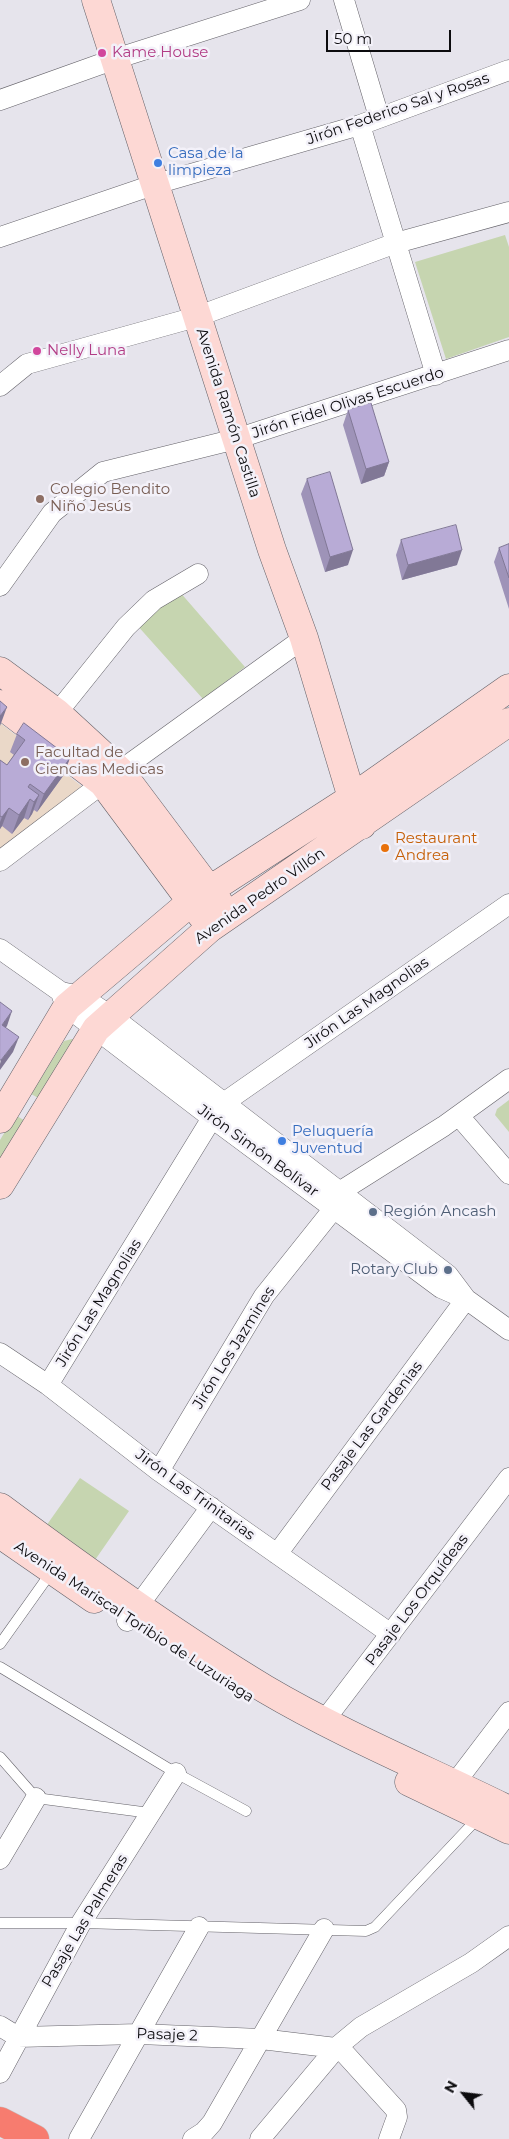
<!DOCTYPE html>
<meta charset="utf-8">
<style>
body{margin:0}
#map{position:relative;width:509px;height:2139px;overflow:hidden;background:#e6e4ec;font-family:Montserrat,sans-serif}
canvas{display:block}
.north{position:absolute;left:439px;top:2069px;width:50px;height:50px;-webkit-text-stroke:4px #f3f1f9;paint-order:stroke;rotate:299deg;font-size:14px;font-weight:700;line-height:20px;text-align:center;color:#0c0b0e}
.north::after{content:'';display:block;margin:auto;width:18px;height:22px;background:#0c0b0e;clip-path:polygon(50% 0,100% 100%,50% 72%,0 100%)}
.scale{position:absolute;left:326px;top:30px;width:125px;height:22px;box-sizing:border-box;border:2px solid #0c0b0e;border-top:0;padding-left:6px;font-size:15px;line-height:18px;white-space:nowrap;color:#0c0b0e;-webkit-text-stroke:4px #f3f1f9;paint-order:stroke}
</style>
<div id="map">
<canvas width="509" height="2139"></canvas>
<div class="north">N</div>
<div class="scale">50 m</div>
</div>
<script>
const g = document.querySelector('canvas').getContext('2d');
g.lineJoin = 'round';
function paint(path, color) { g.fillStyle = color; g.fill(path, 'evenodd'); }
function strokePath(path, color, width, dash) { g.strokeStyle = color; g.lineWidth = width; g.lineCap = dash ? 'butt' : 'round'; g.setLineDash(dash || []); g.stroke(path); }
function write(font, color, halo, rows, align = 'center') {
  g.font = font + ' Montserrat,sans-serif'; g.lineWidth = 5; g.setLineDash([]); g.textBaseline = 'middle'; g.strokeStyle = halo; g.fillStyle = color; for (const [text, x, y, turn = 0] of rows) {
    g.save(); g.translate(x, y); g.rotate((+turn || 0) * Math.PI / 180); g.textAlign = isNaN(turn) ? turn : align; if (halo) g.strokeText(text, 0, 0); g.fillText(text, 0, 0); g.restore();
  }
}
paint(new Path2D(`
 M0,723L84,788L0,850Z`), '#ead8c8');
paint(new Path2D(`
 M505,235L509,247V337L446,359L415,262Z
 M179,591L245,667L203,699L136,624Z
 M72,1039L77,1042L44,1101L31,1094L64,1041Z
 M509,1100V1132L495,1115L497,1109Z
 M15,1115L29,1123L0,1172V1140Z
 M80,1478L129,1511L95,1560L46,1526Z`), '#c6d5b0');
const lane = new Path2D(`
 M0,1644L52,1571
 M0,1667L176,1773L246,1811
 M0,1757L36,1798L150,1813
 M0,1923H81L366,1931L375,1927L478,1818`);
const street = new Path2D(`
 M344,0L379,117
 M0,100L115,59L300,0
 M360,125L436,375
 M0,237L156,184L360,125L509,70
 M0,386L27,364L196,317L396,243L509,212
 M0,586L52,513L103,472L236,439L509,350
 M57,713L126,627L154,600L198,574
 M0,861L103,783L304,638
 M0,949L61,992L80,996L111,1016L448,1275L466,1299
 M62,996L67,1007L212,1118L441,1288L466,1299L509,1330
 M225,1102L509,904
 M459,1116L509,1174
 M341,1191L444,1126L509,1079
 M0,1353L48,1385L159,1471L391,1634
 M48,1385L212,1118
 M159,1471L264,1296L335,1207
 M277,1554L466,1299
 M127,1621L211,1507
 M324,1721L509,1478
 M455,1783L509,1712
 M0,1859L36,1798
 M0,2026L18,2037L139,2034L261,2039L336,2048
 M338,2046L396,2110L397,2117L389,2139
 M0,2073L81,1923L176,1773
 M79,2139L199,1927
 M193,2139L204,2132L212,2123L324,1929
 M260,2139L338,2046L361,2027L471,1963L509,1936`);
const secondary = new Path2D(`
 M96,0L272,550L304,638L352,798L362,825
 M0,671L57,713L120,771L219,903
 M0,704L103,783L202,916
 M0,1119L67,1007L191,902L352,798L509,688
 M0,1185L96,1029L210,928L509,722
 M0,1507C86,1571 174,1634 265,1689C343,1735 428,1770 509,1810
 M0,1534L94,1599
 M409,1782L509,1830`);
const highway = new Path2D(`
 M0,2121L35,2139`);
strokePath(lane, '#646269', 11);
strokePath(street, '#646269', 21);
strokePath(secondary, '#646269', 29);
strokePath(highway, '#c5c4c5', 29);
strokePath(lane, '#fff', 10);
strokePath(street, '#fff', 20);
strokePath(secondary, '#fdd8d4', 28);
strokePath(highway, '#f77c6f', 28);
paint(new Path2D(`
 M348,410L389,462L384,476L361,484L343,425Z
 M307,479L348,565L325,572L301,494Z
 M401,540L457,565L402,580L396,555Z
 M509,544V609L494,562L499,548Z
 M17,734L70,758L63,776L37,812L34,810L32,814L28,820L24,818L12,834L2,826L0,829V760L7,765L14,755L10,752Z`), '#9e93b8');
paint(new Path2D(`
 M389,462L384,476L361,484L366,469Z
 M353,550L348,565L325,572L330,557Z
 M462,550L457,565L402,580L408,565Z
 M7,707L0,726V716Z
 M70,758L63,776L37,812L44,794Z
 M39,795L32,814L28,820L34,802Z
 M30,799L24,818L12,834L19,815Z
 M9,808L2,826L0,829V822L2,817Z
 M12,1011L7,1026L0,1035L2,1025Z
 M19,1037L13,1052L0,1070V1064L1,1060Z`), '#817896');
const building = new Path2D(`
 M371,403L389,462L366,469L348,410Z
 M330,472L353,550L330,557L307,479Z
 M456,525L462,550L408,565L401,540Z
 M509,544V578L499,548Z
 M0,701L7,707L0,716Z
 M24,723L70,758L44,794L30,784L28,787L39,795L34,802L30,799L19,815L9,808L2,817L0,816V760L7,765L25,740L17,734Z
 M0,1002L12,1011L2,1025L19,1037L1,1060H0Z`);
paint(building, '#b8abd6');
strokePath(building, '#817896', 1);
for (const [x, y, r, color] of [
 [102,53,5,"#d1479c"],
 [158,163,5,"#3f7fe0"],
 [37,351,5,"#d1479c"],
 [40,499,5,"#8d6e63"],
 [25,762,5,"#8d6e63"],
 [385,848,5,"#e8710a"],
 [282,1141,5,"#3f7fe0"],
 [373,1212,5,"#5c6f8a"],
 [448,1270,5,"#5c6f8a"]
]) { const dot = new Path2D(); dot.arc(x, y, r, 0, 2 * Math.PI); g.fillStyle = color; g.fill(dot); strokePath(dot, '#f3f1f9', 2); }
write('15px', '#b23c85', '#f3f1f9', [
 ["Kame House",112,53],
 ["Nelly Luna",47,351]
], 'left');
write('15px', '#0c0b0e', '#f3f1f9', [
 ["Jirón Federico Sal y Rosas",398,109,-19],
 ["Jirón Fidel Olivas Escuerdo",348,403,-18],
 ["Avenida Ramón Castilla",228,413,72],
 ["Avenida Pedro Villón",260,896,-35],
 ["Jirón Las Magnolias",367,1003,-35],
 ["Jirón Simón Bolívar",258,1151,36],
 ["Jirón Las Magnolias",99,1303,-58],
 ["Jirón Los Jazmines",234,1348,-58],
 ["Pasaje Las Gardenias",372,1426,-53],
 ["Jirón Las Trinitarias",195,1495,36],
 ["Pasaje Los Orquídeas",417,1600,-53],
 ["Avenida Mariscal Toribio de Luzuriaga",134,1622,33],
 ["Pasaje Las Palmeras",85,1921,-59],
 ["Pasaje 2",167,2035,2]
]);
write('15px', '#366cbe', '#f3f1f9', [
 ["Casa de la",168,154],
 ["limpieza",168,171],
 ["Peluquería",292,1132],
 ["Juventud",292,1149]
], 'left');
write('15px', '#785e54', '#f3f1f9', [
 ["Colegio Bendito",50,490],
 ["Niño Jesús",50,507],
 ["Facultad de",35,753],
 ["Ciencias Medicas",35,770]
], 'left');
write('15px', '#c56008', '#f3f1f9', [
 ["Restaurant",395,839],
 ["Andrea",395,856]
], 'left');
write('15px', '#4e5e75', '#f3f1f9', [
 ["Región Ancash",383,1212],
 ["Rotary Club",438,1270,"right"]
], 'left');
</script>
